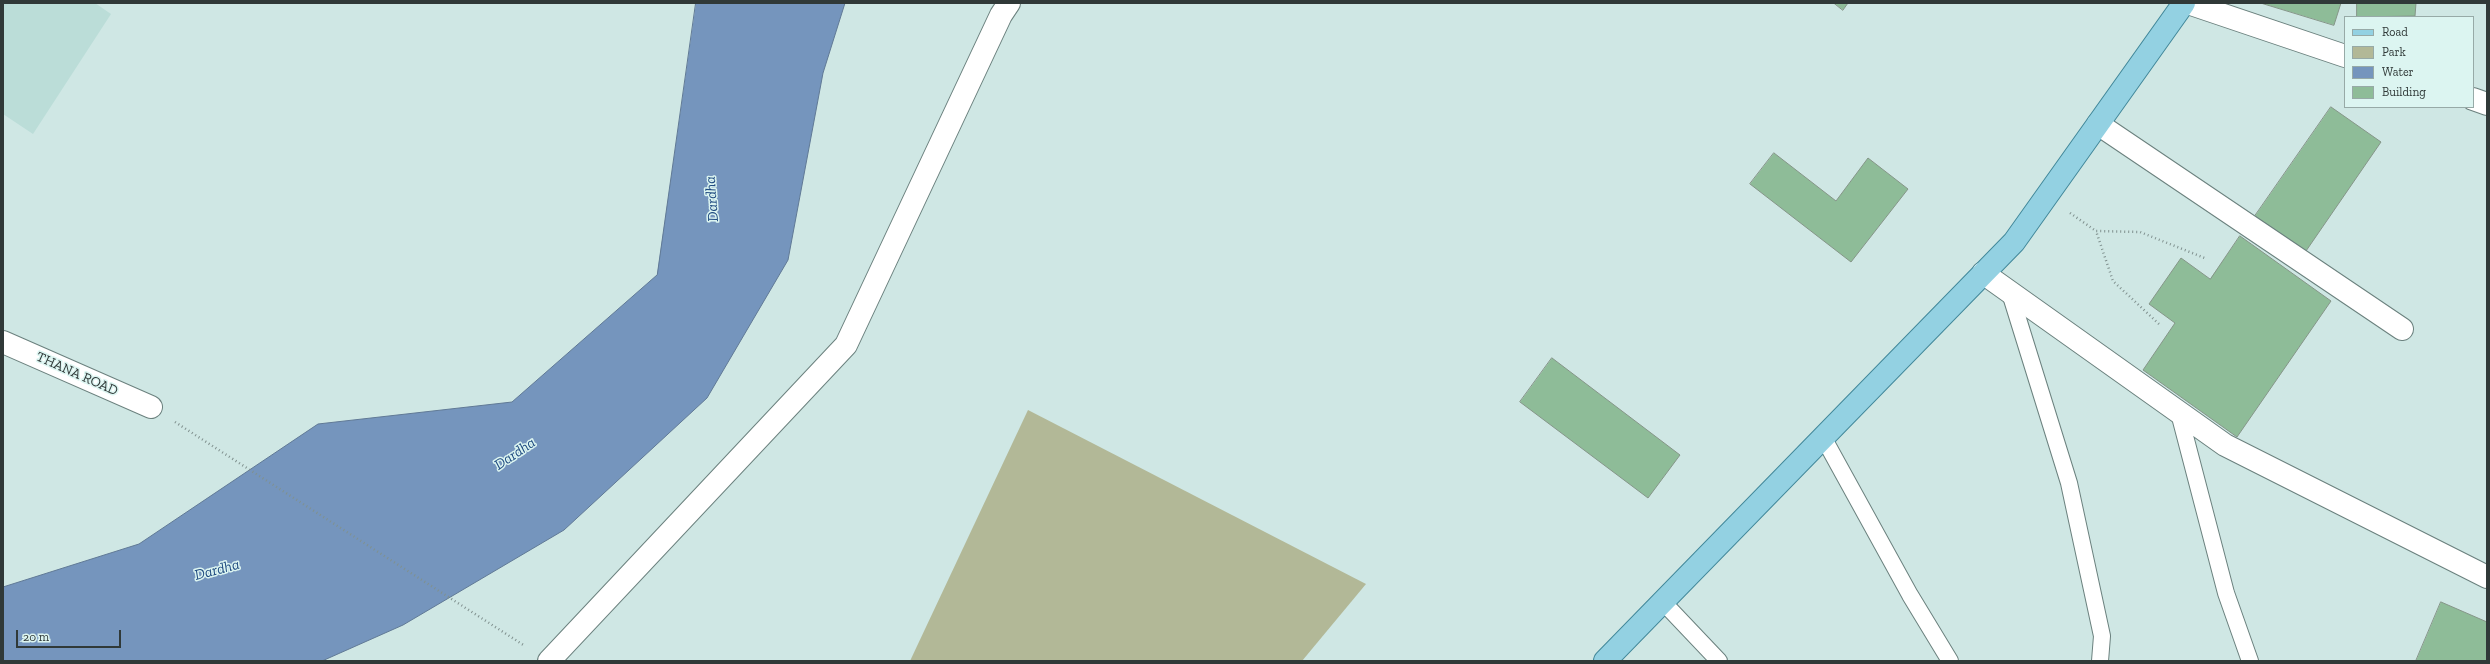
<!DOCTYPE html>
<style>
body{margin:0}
#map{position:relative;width:2490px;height:664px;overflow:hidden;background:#cfe7e4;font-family:"Zilla Slab",serif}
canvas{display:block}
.frame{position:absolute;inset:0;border:4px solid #303938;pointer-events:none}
.legend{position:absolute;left:2344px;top:16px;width:130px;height:92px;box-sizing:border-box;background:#dcf5f1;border:1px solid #97aaa7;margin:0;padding:5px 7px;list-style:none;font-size:12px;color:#303938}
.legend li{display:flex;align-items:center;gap:8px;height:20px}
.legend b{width:20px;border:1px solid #97aaa7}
.scale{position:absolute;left:16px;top:630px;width:105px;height:18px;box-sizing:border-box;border:2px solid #303938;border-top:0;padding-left:5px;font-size:12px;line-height:14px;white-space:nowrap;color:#303938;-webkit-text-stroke:3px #dcf5f1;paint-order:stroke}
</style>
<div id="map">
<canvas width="2490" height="664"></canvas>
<div class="frame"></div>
<ul class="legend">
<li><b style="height:5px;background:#93d1e2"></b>Road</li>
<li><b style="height:11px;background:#b2b897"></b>Park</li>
<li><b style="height:11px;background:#7595bd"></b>Water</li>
<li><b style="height:11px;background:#8ebc98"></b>Building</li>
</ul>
<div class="scale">20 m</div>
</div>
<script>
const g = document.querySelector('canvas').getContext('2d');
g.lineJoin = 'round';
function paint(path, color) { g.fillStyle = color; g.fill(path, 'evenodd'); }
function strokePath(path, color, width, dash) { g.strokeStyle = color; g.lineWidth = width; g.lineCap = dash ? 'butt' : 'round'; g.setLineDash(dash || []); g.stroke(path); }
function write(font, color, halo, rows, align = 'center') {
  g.font = font + ' "Zilla Slab",serif'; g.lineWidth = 3; g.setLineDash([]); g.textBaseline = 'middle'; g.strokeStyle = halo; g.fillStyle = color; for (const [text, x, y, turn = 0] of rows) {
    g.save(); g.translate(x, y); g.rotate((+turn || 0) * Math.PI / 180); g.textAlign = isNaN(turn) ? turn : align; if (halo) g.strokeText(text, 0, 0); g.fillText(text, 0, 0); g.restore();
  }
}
paint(new Path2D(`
 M3,3H95L111,14L33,134L3,114Z`), '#bbddd8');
paint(new Path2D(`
 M1028,410L1366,584L1302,661H910Z`), '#b2b897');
const water = new Path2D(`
 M696,3H845L823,73L788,260L707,398L564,530L403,625L322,661H3V587L139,544L318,424L512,402L657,275Z`);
paint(water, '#7595bd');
strokePath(water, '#607995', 1);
const building = new Path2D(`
 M1834,3H1848L1843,10Z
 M2261,3H2341L2334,25Z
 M2357,3H2416L2415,16L2357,17Z
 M2331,107L2381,142L2306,251L2255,216Z
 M1774,153L1836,201L1868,158L1908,189L1851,262L1750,184Z
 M2240,236L2331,301L2237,437L2143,370L2175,323L2149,304L2181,258L2210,279Z
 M1552,358L1680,455L1648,498L1520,402Z
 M2441,602L2487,622V661H2416Z`);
paint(building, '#8ebc98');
strokePath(building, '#859588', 1);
const service = new Path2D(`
 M2010,293L2069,483L2102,636L2100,661
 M2179,413L2226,593L2250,661
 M1823,437L1910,595L1950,661
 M1663,602L1719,661`);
const minor = new Path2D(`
 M2188,3L2345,56
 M2473,99L2487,104
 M2098,124L2402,329
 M1983,273L2225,445L2487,577
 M3,342L151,407
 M549,661L846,345L1001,15L1009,3`);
const primary = new Path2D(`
 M1605,661L2014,242L2184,3`);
strokePath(service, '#6b817e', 18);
strokePath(minor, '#6b817e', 24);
strokePath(primary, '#42889a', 24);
strokePath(new Path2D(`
 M2070,213L2096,231
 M2159,324L2113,281L2096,231L2140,232L2207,259
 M175,422L525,646`), '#80918f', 2.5, [1, 3]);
strokePath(service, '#fff', 16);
strokePath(minor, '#fff', 22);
strokePath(primary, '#93d1e2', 22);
write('14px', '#303938', '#dcf5f1', [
 ["THANA ROAD",77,374,24]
]);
write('italic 15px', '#204c81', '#dcf5f1', [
 ["Dardha",712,199,-94],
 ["Dardha",515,454,-34],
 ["Dardha",217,570,-15]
]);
</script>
